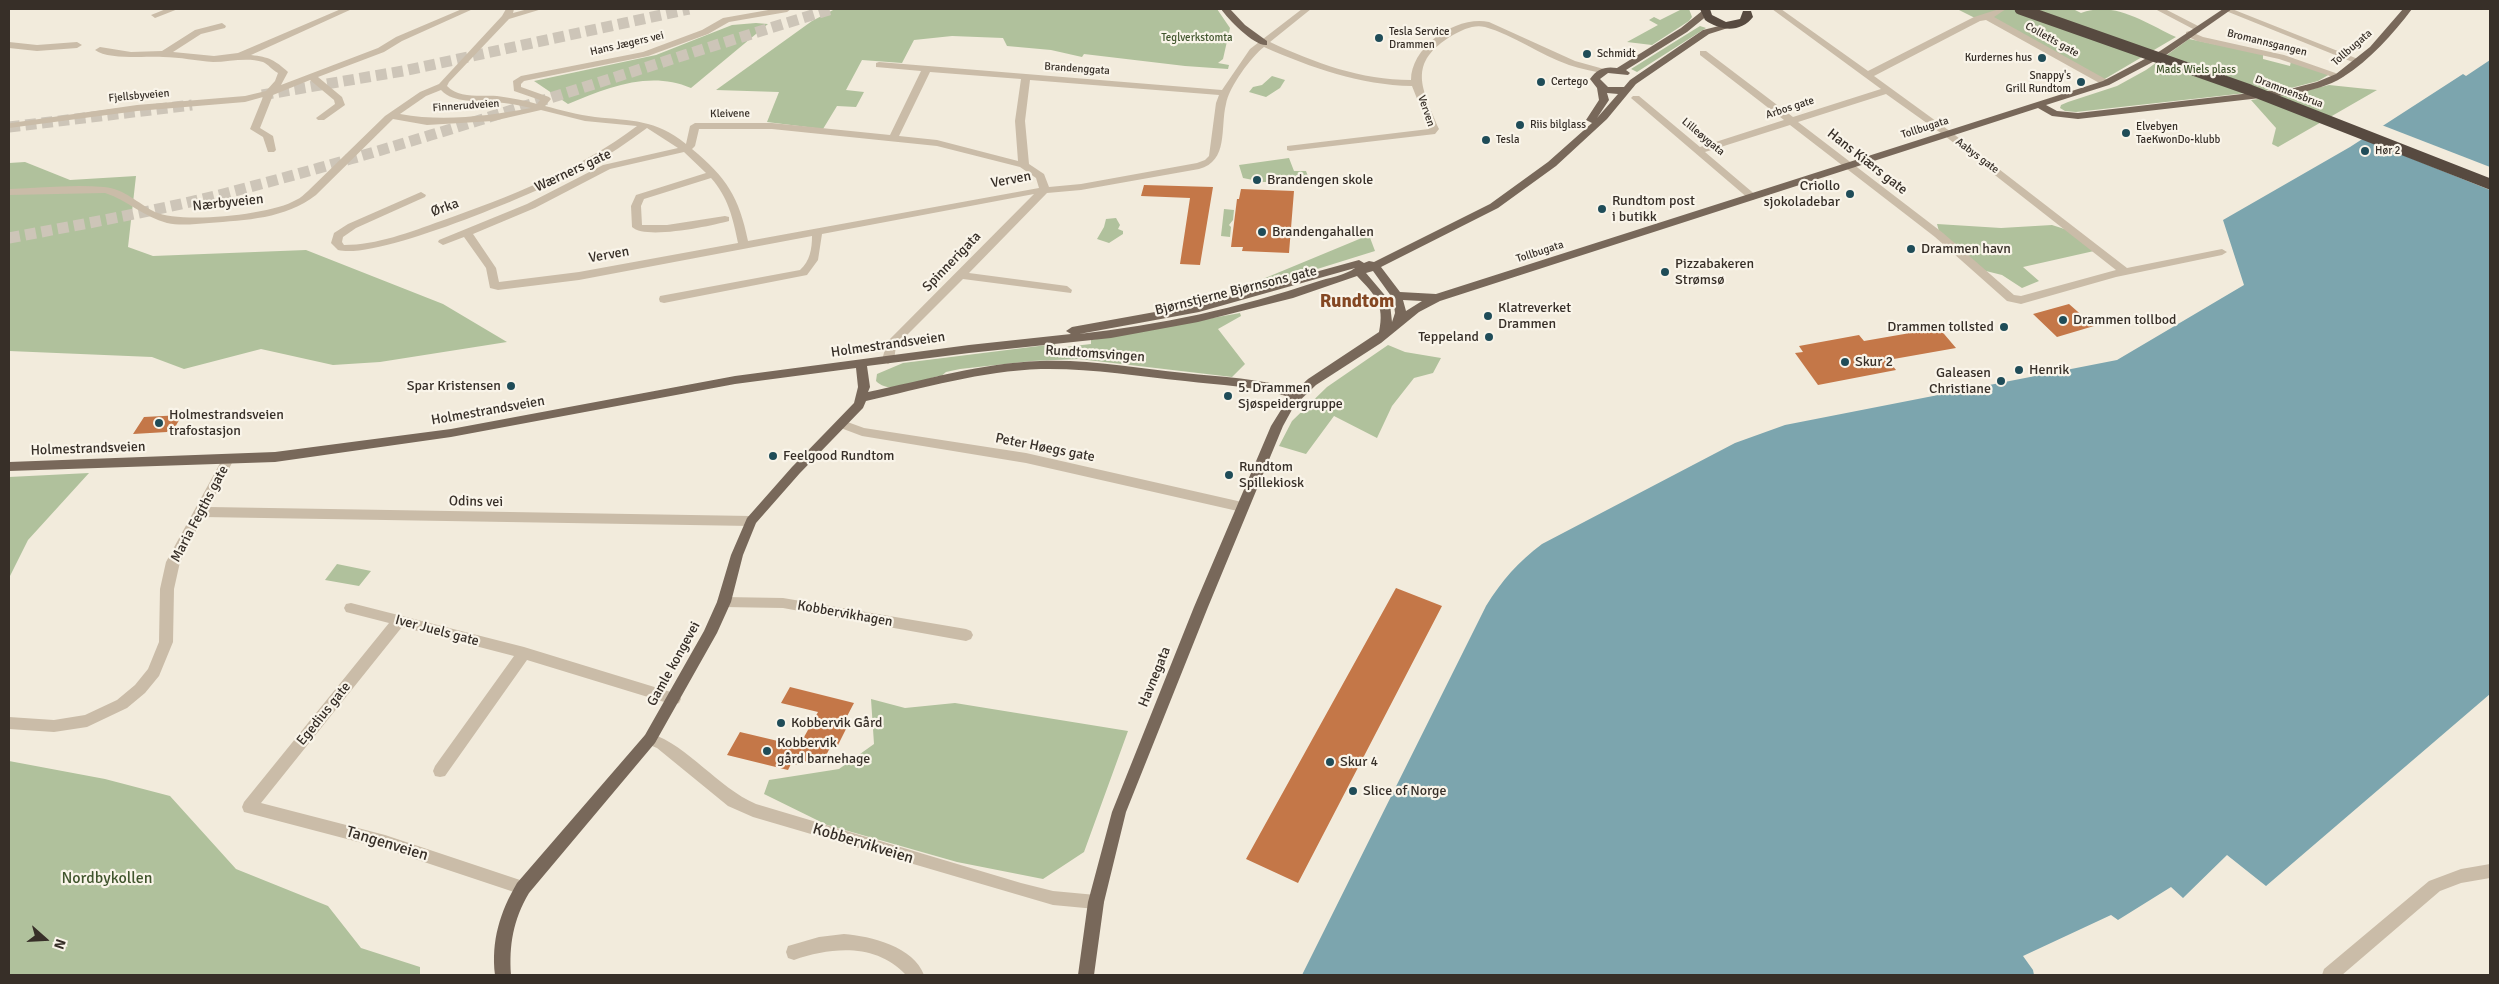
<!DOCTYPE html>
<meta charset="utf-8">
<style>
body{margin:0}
#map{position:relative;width:2499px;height:984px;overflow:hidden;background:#f2ebdc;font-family:Signika,sans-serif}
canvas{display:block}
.frame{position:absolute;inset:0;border:10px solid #372f28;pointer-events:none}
.north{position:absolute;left:20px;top:914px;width:50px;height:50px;-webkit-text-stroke:4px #f9f4e9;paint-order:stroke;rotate:109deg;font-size:14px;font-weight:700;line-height:20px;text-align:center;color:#372f28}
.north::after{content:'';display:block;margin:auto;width:18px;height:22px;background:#372f28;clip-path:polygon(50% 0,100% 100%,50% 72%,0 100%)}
</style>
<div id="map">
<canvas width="2499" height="984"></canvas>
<div class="frame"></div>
<div class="north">N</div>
</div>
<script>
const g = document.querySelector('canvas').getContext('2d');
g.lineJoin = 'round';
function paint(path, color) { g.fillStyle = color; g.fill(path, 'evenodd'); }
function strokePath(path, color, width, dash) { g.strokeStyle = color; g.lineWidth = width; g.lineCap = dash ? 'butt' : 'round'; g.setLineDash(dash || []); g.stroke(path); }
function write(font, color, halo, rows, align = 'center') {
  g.font = font + ' Signika,sans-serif'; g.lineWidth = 4.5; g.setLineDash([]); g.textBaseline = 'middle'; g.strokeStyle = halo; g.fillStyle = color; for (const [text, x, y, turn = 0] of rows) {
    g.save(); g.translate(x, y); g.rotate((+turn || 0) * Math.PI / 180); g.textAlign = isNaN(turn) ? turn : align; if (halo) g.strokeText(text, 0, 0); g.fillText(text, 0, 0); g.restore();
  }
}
paint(new Path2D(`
 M835,9H1217L1230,28L1223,59L1218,63L1229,65L1228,69L1185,66L1084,54L1082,57L1051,50L1007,46L1003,38L952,36L914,40L902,63L862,60L846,90L864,92L856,107L837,106L823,129L767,122L779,92L716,90L812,21Z
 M1682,9H1689L1692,17L1689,21L1652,45L1627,42L1658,25L1649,20L1654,17L1660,20Z
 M1957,9H2073L2081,13C2114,0 2146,23 2176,37L2103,80L1987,17L1977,19Z
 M756,23L768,24L691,88C649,70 607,88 568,104L534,81L656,55L732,25Z
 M1700,26L1706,28L1637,72L1631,69Z
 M2189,39L2263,54V59L2290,66L2291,61L2330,74L2318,81L2291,88L2076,112L2065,111L2060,108L2061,105L2068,102L2117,86L2146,70Z
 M1272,76L1285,80L1280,88L1266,97L1249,92L1253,87L1262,85Z
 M2329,85L2377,90L2278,147L2272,144L2276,128L2251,100L2297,93Z
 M1289,158L1294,171H1306L1310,182H1263L1243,178L1239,165Z
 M25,162L70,180L136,176L128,247L153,256L306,250L443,304L507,342L380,362L333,365L261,349L184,369L152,357L9,351V163Z
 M1224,209L1234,210L1233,220L1229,225L1231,227L1230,237L1221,236Z
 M1116,218L1120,225L1118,229L1123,231V234L1109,243L1097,239L1104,227L1106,219Z
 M1937,224L2001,228L2052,225L2080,234L2094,251L2023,267L2039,281L2022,288L2002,275L1978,269L1940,235Z
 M1369,235L1375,251L1253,289L1258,281Z
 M1240,313L1241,316L1218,329L1245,364L1232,377L1079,359L1032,361L960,369L946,372L939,378L938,376C919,381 891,396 876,381L877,374L903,363L1055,344L1056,348L1091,344V340Z
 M1388,345L1405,352L1441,358L1433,373L1414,378L1392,406L1377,438L1334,416L1306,454L1279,446L1292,421L1327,387Z
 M89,473L28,540L9,578V477Z
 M337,564L371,571L359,586L325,580Z
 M871,699L905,708L955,703L1128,731L1084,852L1043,879L957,862L827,825L764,794L769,780L839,769L874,744Z
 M9,761L105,779L170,796L236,869L328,906L361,948L420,967V975H9Z`), '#b0c19c');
paint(new Path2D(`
 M2490,60V694L2266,886L2227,855L2183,898L2171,887L2118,920L2111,915L2023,956L2033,970L2034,975H1302L1486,606C1502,580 1518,562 1542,544L1735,443L1785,425L2117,360L2244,285L2223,220L2350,147L2463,74L2466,76Z`), '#7ca5ae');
paint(new Path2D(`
 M2379,124L2490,167V190L2358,137Z`), '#f2ebdc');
paint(new Path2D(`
 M1144,185L1213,187L1200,265L1180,264L1190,198L1141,196Z
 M1241,189L1294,191L1289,253L1242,251L1243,247H1231L1237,199H1239Z
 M2069,304L2094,326L2057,337L2033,314Z
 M1939,328L1956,348L1888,360L1896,370L1818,385L1795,353L1803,352L1799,346L1859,335L1864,341Z
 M182,415L174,429H168L167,432L133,434L144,417Z
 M1396,588L1442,606L1298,883L1246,859Z
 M790,687L854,703L843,724L848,725L838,745L832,744L821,765L799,760L796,765L791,764L788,770L727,755L740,732L799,746L818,712L781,703Z`), '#c47748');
strokePath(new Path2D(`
 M262,95L403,71L689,9
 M9,127L192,105
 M9,238C79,225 150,212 219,195C426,142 628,71 832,9`), '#cdc5b8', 11, [11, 5.5]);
paint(new Path2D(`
 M166,9H178L155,18L151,15Z
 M341,9H352L251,55C269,57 275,60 288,72L281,85L378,48L396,37L462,9H473L402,41L384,52L318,77L342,97L345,105L324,120H318L316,118L335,104L334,100L310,80L273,95L260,128L273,136L276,150L274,152H268L263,137L250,129L263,97L245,102L137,111L9,128V124L11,123L137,105L245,96L266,91L275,81L278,73C272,70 268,64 263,62C246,57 230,62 213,62C197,61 180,57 163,57C147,56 108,60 95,50L100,47L131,52L162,51L195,30L222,23L226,26L225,28L201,34L173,52L214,56L238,53Z
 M506,9H514L513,13L528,9H542L509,19L449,82L447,86C459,99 481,95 497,96C510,98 524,100 537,104L540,100L514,91L513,81L521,76L643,52L702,30L723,18L774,9H791L787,12L729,22L708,34L648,56L524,81L521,84V87L549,97L551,99L545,106C561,110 578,115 595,117C632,121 655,119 686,144L690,126L695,123H772L890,135L921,71L876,67V63L879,62L1222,90L1250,49L1302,9H1311L1270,42C1315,63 1361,80 1411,80C1411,46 1457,15 1489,22L1575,61L1611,71L1606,74C1594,71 1581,69 1569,65C1540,55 1514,35 1485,27C1474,24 1462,30 1453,35C1406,63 1422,88 1439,129L1435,134L1290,151L1287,150V146L1429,129L1412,86C1360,85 1312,68 1264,47C1251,57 1229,87 1226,104C1220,128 1229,161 1199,169L1081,190L1047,193L969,273L1067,286L1072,290L1071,293L963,279L896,346L894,360L888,364L882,360L887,342L1034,194L822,234L818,260L807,275L664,303L660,302L659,299L660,296L800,270C810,261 812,249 812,236L579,280L498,290L490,288L486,268L464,237L443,245L438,242L439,240L527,204L603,165L678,148L647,128C628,142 609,155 589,166C547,188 379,261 338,250L331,243L334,233L348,224L421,192L426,195L425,197L356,228L343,237L342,242L344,245C377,245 410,232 441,221C509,197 579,170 637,126L585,121L541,110L493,121L427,125L393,119L316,195C285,219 246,220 209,223C195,224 180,226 167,223C144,217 127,200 105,193L9,195V189C40,188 73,184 104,187C125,189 137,203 155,212C181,224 271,215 296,200C301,198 304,194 308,191L385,116L420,92L439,84L502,16ZM930,72L1021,79L1015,121L1018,161L937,140L899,136ZM1030,80L1219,95L1216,103L1209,156L1205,160L1197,163L1081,184L1049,187L1044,174L1029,164L1025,121ZM441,90C454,104 478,100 495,102C507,103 519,105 531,108C487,116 444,122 400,114L426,96ZM699,129H772L937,146L1020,167L1036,178L1039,188L748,241C739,197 727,178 692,149L695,146ZM684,152L706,173L636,195L631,206L632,227C645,240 711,226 729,221V217L725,216L667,225H642L641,206L644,199L711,178C728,197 733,218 738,243L579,272L499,282L496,268L473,234L535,208L610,169Z
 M1772,9H1781L1868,71L1974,17C1985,14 1994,9 2006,9L1994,17L2109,81V85H2103L1986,20L1980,21L1874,76L1951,132L2127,268L2222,249L2227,252L2222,255L2116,277L2021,304L2007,301L1935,237L1790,125L1705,152L1758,197L1753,200L1749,199L1631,98L1633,96H1639L1700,147L1784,120L1700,55V51H1706L1793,117L1881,89ZM1886,94L1945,136L2116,270L2021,296L2014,295L1943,233L1798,122Z
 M2155,9H2165L2202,28L2195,30Z
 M2221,9H2232L2363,61L2355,63Z
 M2189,31L2203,37L2284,55L2344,76L2339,79L2279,59L2197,41L2186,36V32Z
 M9,42L37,45L77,42L82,45L77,48L37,51L9,48Z
 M842,420L864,428L1026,453L1242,502L1246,504L1248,507L1246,510L1242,512L1026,463L862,436L838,427L836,424Z
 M228,454L234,459L209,507L751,516L755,518L757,521L755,524L751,526L203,517L180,562L174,589L173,642L159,676L145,693L127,708L87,727L54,732L9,729V717L54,720L85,715L117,700L135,685L148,669L159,642L160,589L166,562L224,456Z
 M724,597L783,598L966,629L971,631L973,635L971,639L966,641L783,608L724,607L719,606L717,602L719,598Z
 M351,603L524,647L674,693L679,695L681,699L679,703L674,705L527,660L445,776L440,777L435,776L433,771L435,766L514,656L402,627L261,803L385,835L529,883L531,888L529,893L523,895L385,849L244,812L242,807L244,802L389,623L346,612L344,608L346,604Z
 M650,733C690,747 717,787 756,804L1021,883L1053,891L1096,895L1102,897L1104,902L1102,907L1096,909L1053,905L753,817L728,806L657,748L645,743L643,739L645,735Z
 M2490,864V878L2461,883L2440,891L2342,975H2322L2324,969L2429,881L2461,869Z
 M844,934C871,936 914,947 924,975H906C876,943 832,947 794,960L788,958L786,952L788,946L819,937Z`), '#cabca8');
paint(new Path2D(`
 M1221,9H1230L1245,25L1267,41V45C1255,47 1228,19 1221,9Z
 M2223,9H2232L2166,55L2109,85L2046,105L2057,111L2078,113L2294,88L2317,82L2336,74L2370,47L2403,9H2412C2393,34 2370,60 2343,77C2329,86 2311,90 2295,94L2078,119L2052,116L2038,108L1440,301L1419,312L1381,343L1316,385L1294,406L1283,426L1208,607L1126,812L1104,902L1094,975H1078L1088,902L1112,812L1194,607L1271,426L1289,397C1256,386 1219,385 1185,381C1137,376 1089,368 1041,369C982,371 923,388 866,401L863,408L800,473L756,523L743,555L731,602L717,633L655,743L529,893C513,920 509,945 511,975H495C491,941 500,912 517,883L645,735L704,631L717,602L731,555L747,518L792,467L854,403L858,387L856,368L735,384L451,437L275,462L9,471V462L275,452L451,429L735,376L969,345L1071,334L1066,331L1072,327L1199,304L1359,260L1364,263L1369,261L1374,262L1490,204L1548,162L1592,123L1586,120L1599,100L1597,88L1590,79C1597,69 1605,66 1617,68L1681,28L1702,11H1708V15L1687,32L1626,70L1630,73L1628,75L1608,73L1600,79L1608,87H1624L1630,80L1703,30L1731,23V27L1709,34L1636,84L1607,119L1556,166L1498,208L1381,267L1400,292L1436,294L2103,81L2160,51ZM1607,93L1618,94L1597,118L1609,100ZM1355,268C1346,275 1328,278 1316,282C1240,308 1159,325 1079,334L1199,312ZM1373,271L1391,296L1388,299L1366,273ZM1357,276C1375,295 1385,304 1379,332L1308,379L1296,390C1260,378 1222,377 1184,373C1136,368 1088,359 1040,361C982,363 925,380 868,392L870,387L867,366L969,353L1111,338L1198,322L1293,298ZM1403,300L1422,301L1406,311ZM1390,304L1394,305L1395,313L1392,322Z`), '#78685a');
paint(new Path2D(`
 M1700,9H1710L1712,15L1726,22L1740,19L1743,11H1751L1753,17C1741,33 1720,31 1705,20Z`), '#574a40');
strokePath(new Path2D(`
 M2020,9L2250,90L2490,184`), '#574a40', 11);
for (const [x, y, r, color] of [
 [1379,38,5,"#1f4c58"],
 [1587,54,5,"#1f4c58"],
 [2042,58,5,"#1f4c58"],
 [1541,82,5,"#1f4c58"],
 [2081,82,5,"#1f4c58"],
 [1520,125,5,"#1f4c58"],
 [2126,133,5,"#1f4c58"],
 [1486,140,5,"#1f4c58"],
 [2365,151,5,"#1f4c58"],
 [1257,180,5,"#1f4c58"],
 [1850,194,5,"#1f4c58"],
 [1602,209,5,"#1f4c58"],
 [1262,232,5,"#1f4c58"],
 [1911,249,5,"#1f4c58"],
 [1665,272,5,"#1f4c58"],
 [1488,316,5,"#1f4c58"],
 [2063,320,5,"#1f4c58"],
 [2004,327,5,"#1f4c58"],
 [1489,337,5,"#1f4c58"],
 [1845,362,5,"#1f4c58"],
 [2019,370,5,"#1f4c58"],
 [2001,381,5,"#1f4c58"],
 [511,386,5,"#1f4c58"],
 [1228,396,5,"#1f4c58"],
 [159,423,5,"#1f4c58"],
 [773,456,5,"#1f4c58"],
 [1229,475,5,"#1f4c58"],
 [781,723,5,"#1f4c58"],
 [767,751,5,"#1f4c58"],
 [1330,762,5,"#1f4c58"],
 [1353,791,5,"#1f4c58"]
]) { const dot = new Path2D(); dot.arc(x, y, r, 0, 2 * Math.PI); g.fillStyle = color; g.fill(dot); strokePath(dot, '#f9f4e9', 2); }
write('11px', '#372f28', '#f9f4e9', [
 ["Tesla Service",1389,32],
 ["Drammen",1389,45],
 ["Schmidt",1597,54],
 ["Kurdernes hus",2032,58,"right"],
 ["Snappy's",2071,76,"right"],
 ["Grill Rundtom",2071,89,"right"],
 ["Certego",1551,82],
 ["Riis bilglass",1530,125],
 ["Elvebyen",2136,127],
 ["TaeKwonDo-klubb",2136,140],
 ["Tesla",1496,140],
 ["Hør 2",2375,151]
], 'left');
write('11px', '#40552d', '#f9f4e9', [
 ["Teglverkstomta",1197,38],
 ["Mads Wiels plass",2196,70]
]);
write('11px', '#372f28', '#f9f4e9', [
 ["Colletts gate",2052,40,29],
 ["Bromannsgangen",2267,43,14],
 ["Hans Jægers vei",627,44,-13],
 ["Tollbugata",2352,48,-41],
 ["Brandenggata",1077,69,4],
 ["Drammensbrua",2289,92,21],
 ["Fjellsbyveien",139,96,-5],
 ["Finnerudveien",466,106,-4],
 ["Arbos gate",1790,108,-18],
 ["Verven",1426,111,71],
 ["Kleivene",730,114,-1],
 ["Tollbugata",1925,128,-18],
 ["Lilleøygata",1703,137,40],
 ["Aabys gate",1977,156,37],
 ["Tollbugata",1540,252,-18]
]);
write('14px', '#372f28', '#f9f4e9', [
 ["Hans Kiærs gate",1867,162,38],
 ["Wærners gate",573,171,-25],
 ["Verven",1011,180,-11],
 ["Nærbyveien",228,203,-6],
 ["Ørka",445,208,-20],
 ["Verven",609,255,-10],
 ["Spinnerigata",952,262,-46],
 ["Bjørnstjerne Bjørnsons gate",1236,291,-14],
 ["Holmestrandsveien",888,345,-8],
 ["Rundtomsvingen",1095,354,4],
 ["Holmestrandsveien",488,411,-10],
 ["Peter Høegs gate",1045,448,11],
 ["Holmestrandsveien",88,449,-2],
 ["Odins vei",476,502,1],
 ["Maria Fegths gate",200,514,-62],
 ["Kobbervikhagen",845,614,10],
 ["Iver Juels gate",437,631,15],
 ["Gamle kongevei",674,664,-61],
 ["Havnegata",1155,677,-68],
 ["Egedius gate",324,714,-51]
]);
write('14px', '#372f28', '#f9f4e9', [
 ["Brandengen skole",1267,180],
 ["Criollo",1840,186,"right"],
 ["sjokoladebar",1840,202,"right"],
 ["Rundtom post",1612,201],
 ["i butikk",1612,217],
 ["Brandengahallen",1272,232],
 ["Drammen havn",1921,249],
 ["Pizzabakeren",1675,264],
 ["Strømsø",1675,280],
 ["Klatreverket",1498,308],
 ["Drammen",1498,324],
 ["Drammen tollbod",2073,320],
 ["Drammen tollsted",1994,327,"right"],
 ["Teppeland",1479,337,"right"],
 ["Skur 2",1855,362],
 ["Henrik",2029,370],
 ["Galeasen",1991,373,"right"],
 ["Christiane",1991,389,"right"],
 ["Spar Kristensen",501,386,"right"],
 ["5. Drammen",1238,388],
 ["Sjøspeidergruppe",1238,404],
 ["Holmestrandsveien",169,415],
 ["trafostasjon",169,431],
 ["Feelgood Rundtom",783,456],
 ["Rundtom",1239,467],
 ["Spillekiosk",1239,483],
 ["Kobbervik Gård",791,723],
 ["Kobbervik",777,743],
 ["gård barnehage",777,759],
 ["Skur 4",1340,762],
 ["Slice of Norge",1363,791]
], 'left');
write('16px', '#372f28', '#f9f4e9', [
 ["Tangenveien",387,844,17],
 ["Kobbervikveien",863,844,17]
]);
write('16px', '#40552d', '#f9f4e9', [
 ["Nordbykollen",107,879]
]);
write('bold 19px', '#844723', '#f9f4e9', [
 ["Rundtom",1357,302]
]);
</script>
